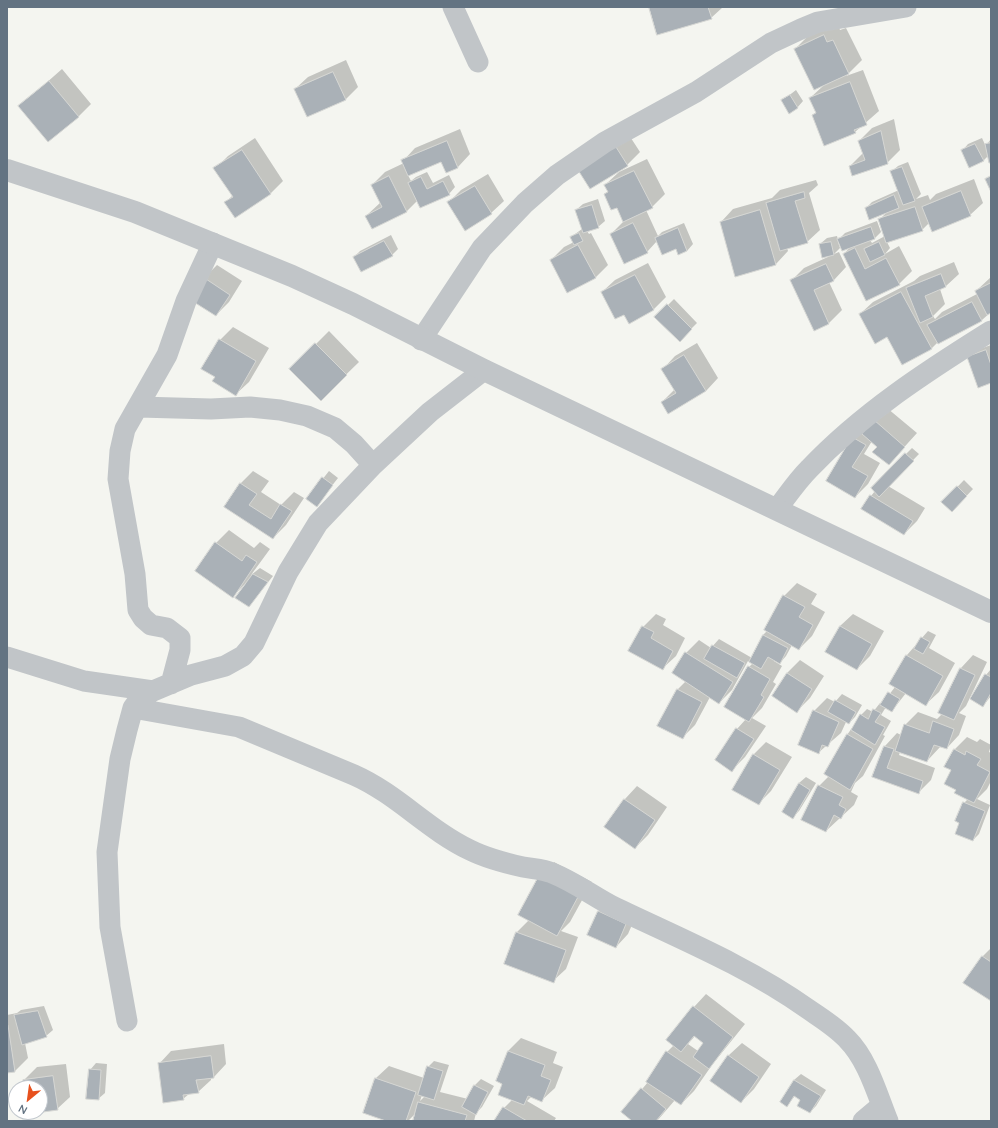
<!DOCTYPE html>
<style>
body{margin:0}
#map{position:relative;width:998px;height:1128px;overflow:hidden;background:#f4f5f0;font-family:Quicksand,sans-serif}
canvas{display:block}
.frame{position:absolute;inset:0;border:8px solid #637382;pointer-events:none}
.north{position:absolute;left:8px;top:1080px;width:40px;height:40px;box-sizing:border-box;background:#fff;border:1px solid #c1c7cd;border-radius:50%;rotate:209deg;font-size:11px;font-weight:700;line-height:16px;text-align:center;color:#637382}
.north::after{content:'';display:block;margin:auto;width:14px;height:18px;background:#e7511e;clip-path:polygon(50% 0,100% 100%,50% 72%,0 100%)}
</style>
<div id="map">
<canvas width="998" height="1128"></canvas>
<div class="frame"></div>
<div class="north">N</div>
</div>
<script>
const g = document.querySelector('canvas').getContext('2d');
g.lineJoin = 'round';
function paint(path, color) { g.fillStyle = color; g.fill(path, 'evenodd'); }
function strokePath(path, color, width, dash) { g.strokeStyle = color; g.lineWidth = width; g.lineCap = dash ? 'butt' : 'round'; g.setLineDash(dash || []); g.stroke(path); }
paint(new Path2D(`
 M650,7H723L711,18Z
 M837,23L840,30L846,28L862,60L846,76L863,70L879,111L855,132L813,115L816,112L810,98L823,86L795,49L808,36Z
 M346,60L358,87L345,100L295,89L308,77Z
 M62,69L91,104L78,117L20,106Z
 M796,90L803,101L797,108L783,100Z
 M894,119L900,150L887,163L850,166L863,153L859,141L872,128Z
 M460,129L470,154L458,167L446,172L442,161L408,175L411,181L416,177L427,172L433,183L449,175L455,187L449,194L418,200L407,211L372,228L366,216L381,202L372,185L385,172L404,163L403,161L415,148Z
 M629,135L640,152L627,165L580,171Z
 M255,138L283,181L270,194L226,202L233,195L215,169L228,156Z
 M982,138L987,149V144L991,139V162L989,155L983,161L962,151L968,144Z
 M647,159L665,194L652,207L646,210L658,236L662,232L684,223L693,244L687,251L657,241L647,252L611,234L624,221L617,206L605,194L608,191L605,185L619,172Z
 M908,162L921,194L916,199L928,195L930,200L936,194L974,179L983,203L970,215L929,223L922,230L887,242L890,248L885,254L899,246L912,271L899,284L867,300L844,254L851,246L838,242L840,248L834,254L839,252L846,267L834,280L829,282L842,310L829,323L814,329L791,281L804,268L830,256L820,244L827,238L837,236L838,240L845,233L877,221L881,232L875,238L870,240L872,243L885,236L879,220L888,211L866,208L872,202L899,190L891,172L898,166Z
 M488,174L504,201L491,213L448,203L461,190Z
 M816,180L818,185L809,193L820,230L807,242L787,248L788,251L776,264L721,222L733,209L772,198L780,190Z
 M598,199L605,221L598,227L587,231L589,234L591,233L608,265L595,278L551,260L564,247L574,242L571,237L582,229L576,210L583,204Z
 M391,235L398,249L392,255L354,257L360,251Z
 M954,262L959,274L946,286L940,289L945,304L933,316L935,319L942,312L977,294L976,291L991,277V312L982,320L938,342L931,349L888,336L860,314L873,302L914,281L920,276Z
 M648,263L666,297L653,310L624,313L602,292L615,280Z
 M217,265L242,281L229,302L216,315L204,278Z
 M674,299L697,323L680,340L656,317Z
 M233,327L269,348L249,382L236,394L216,377L203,369L220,340Z
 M329,331L359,362L321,399L291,369Z
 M697,343L718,378L706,391L662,402L675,389L663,369L675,356Z
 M991,345V382L968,357L974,351Z
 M887,408L917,433L889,464L878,446L872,441L864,454L880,463L868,484L855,497L827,480L853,437Z
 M912,448L919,454L888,486L925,508L917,521L904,534L871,496L875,491L872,488Z
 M253,471L269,481L261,492L281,505L294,492L304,498L286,525L273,538L226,507L241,483Z
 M329,471L338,478L316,506L307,499Z
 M964,480L973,489L958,505L943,502Z
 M229,530L254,548L260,542L270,549L251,575L260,568L273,576L249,606L246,583L233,596L216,543Z
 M797,583L817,594L811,604L825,612L812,636L799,649L792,645L786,656L780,663L774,659V661L782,666L773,682L776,684L762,708L752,718L766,726L745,757L732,770L737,729L746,719L749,667L753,663L748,661L732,690L719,703L710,697L695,725L682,738L677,690L686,681V653L699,640L711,648L719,639L752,658L763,635L767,631L784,596Z
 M656,614L666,619L663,625L685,638L676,656L663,668L643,627Z
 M853,614L884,631L870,656L857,669L840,626Z
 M928,631L936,635L929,648L955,663L939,692L926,704L906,693L892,711L886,707L881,715L891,721L883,735L885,736L863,776L855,783L851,792L858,796L854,805L826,831L819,786L829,776L847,735L861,715L867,709L873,712L880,703L882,704L895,687L890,684L907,655Z
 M973,655L987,662L966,706L959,713L966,716L959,735L947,748L941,746L927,761L900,752L899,755L935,768L931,780L918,793L874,776L885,746L897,733L901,735L905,725L918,712L937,719L942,714L961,668Z
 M800,660L824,676L810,698L797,711L787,673Z
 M991,669V696L983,706L986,675Z
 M842,694L862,705L855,717L849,723L846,722L841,733L818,753L814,711L827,698L835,702Z
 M967,737L977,742L980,739L991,745L989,752L991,753V781L987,789L977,799L990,805L979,834L973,840L960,823L964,803L968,799L958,789L953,770L954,750Z
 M766,742L792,757L771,791L758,804L754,754Z
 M806,777L816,783L799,811L793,817L799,783Z
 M637,786L667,807L648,835L635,848L605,827L625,799Z
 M554,862L592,882L570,922L561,931L578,937L566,969L553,981L505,963L517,932L529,920L541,875Z
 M611,899L638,911L628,934L616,947L598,912Z
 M991,948V1000L965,982L983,956Z
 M706,994L745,1024L712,1065L694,1091L681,1104L675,1100L657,1121H634L623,1112L648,1082L667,1052L674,1045L694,1007ZM695,1036L704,1043L698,1051L688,1044Z
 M44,1006L53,1030L46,1036L25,1043L28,1058L15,1071L7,1072V1015L17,1013L21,1010Z
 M521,1038L557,1052L553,1063L563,1067L555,1088L542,1100L532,1096L527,1101L556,1118L554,1121H496L504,1108L512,1100L503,1083L497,1081L508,1051Z
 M742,1043L771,1064L754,1089L741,1102L711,1081L729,1055Z
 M224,1044L226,1064L214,1077H211V1080L198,1092L189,1094L183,1099L159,1064L171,1051Z
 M434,1061L449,1065L440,1092L468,1099L475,1085L481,1079L494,1086L482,1107L476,1113L474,1121H414L416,1113L408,1121H389L376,1078L389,1066L424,1078L428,1067ZM422,1095L425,1096L420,1101Z
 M96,1063L107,1064L105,1093L98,1099L90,1070Z
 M66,1064L70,1097L57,1109L40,1111V1088H25L24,1080L37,1067Z
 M801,1074L826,1090L816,1106L810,1112L802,1100L795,1096L787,1105L794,1080Z`), '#0003');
const building = new Path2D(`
 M649,7H708L712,19L657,35Z
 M824,35L827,42L833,40L849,74L814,90L794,49Z
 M333,72L346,100L307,117L294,89Z
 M49,81L79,117L48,142L18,106Z
 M850,82L867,125L854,130L856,133L824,146L812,115L816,113L809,98Z
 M790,95L798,108L789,114L781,100Z
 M881,131L888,164L852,176L849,166L865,160L858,141Z
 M447,141L458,168L446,173L441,162L408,176L401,160Z
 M991,143V163H989L985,144Z
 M975,144L984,161L969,168L961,150Z
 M616,147L628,166L590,189L578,170Z
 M242,150L271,194L235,218L224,202L233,197L213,168Z
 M902,167L915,201L903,205L890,171Z
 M634,171L653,208L623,222L617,208L611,210L604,194L608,192L604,185Z
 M389,176L407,212L372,229L365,216L382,207L371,185Z
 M991,176V192L985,179Z
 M421,177L427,189L443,181L450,195L420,208L408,183Z
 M475,186L492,214L465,231L447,202Z
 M961,191L971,216L932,232L922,207Z
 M804,192L805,198L795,201L808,243L780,251L766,203Z
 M894,195L899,208L869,220L865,208Z
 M592,205L599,228L583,233L575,210Z
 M915,207L923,231L886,243L878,219Z
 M760,210L776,265L735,277L720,222Z
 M633,223L648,253L624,264L610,234Z
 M871,227L875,239L842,251L837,239Z
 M678,228L687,251L678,255L676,249L662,255L655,238Z
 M579,233L583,241L574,245L570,237Z
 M384,241L393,256L361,272L353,257Z
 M831,242L834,255L822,258L819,244Z
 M879,242L885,255L870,262L864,249Z
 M578,245L596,278L567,293L550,260Z
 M855,248L865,269L886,258L900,285L866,301L843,254Z
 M826,264L834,281L814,290L829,324L814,331L790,280Z
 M941,274L946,287L925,296L933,317L920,323L906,288Z
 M635,275L654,310L629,324L624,315L615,319L601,292Z
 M203,277L230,295L216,316L189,299Z
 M991,283V313L987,315L975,291Z
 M901,292L932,349L902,365L887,337L875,344L859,314Z
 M972,302L982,321L938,344L927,325Z
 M667,304L692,329L680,342L654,317Z
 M219,339L256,361L236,396L212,381L215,377L201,369Z
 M315,343L347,375L321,401L289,369Z
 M986,350L991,365V383L978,388L967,357Z
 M684,355L706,391L668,414L661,402L676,393L661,369Z
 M874,420L905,447L889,465L872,452L877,447L862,434Z
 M852,437L866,445L852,467L868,476L855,498L826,481Z
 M905,453L914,461L879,497L871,488Z
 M322,477L333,485L317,507L306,499Z
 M240,483L257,494L249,505L271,519L280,504L292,511L273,539L224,507Z
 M957,486L967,496L952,512L941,502Z
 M870,495L913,521L904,535L861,509Z
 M215,542L242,561L246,555L257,562L233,598L195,571Z
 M253,574L268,582L249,607L235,598Z
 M783,595L805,607L799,617L813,625L799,650L764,630Z
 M642,626L654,632L651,638L673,651L663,670L628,651Z
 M840,626L872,644L857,670L825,652Z
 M763,635L788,648L780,664L768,657L761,669L749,662Z
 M921,637L930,642L923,654L914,649Z
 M712,645L745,663L737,678L704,659Z
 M685,652L733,682L719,704L672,673Z
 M906,655L943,676L926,706L889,684Z
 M748,666L770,679L761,695L764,697L749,722L724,707Z
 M960,668L975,675L954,720L938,713Z
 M787,673L812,689L797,713L772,696Z
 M985,674L991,677V693L983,707L970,699Z
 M677,689L702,702L683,739L657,726Z
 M888,692L900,699L892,712L880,705Z
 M835,700L856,712L849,724L828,712Z
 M873,709L881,713L875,722L885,727L875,745L851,730L860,714L868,719Z
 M813,710L839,722L828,747L822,745L819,754L798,745Z
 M933,721L954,729L947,749L934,745L927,762L895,751L904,724L929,733Z
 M736,728L754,739L732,772L715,760Z
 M847,734L873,749L850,790L824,774Z
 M884,746L894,749L887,768L923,781L919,794L872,777Z
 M954,749L965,755L966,751L981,759L977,765L990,772L974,803L954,793L956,790L944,784L951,770L944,767Z
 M753,754L780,770L759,805L732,790Z
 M799,783L810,790L793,819L782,812Z
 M818,785L843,797L839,805L846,809L841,819L834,815L826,832L801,820Z
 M624,799L655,820L635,849L604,827Z
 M963,802L985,811L973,841L955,834L959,823L955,821Z
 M540,874L579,895L557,936L518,915Z
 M598,911L626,924L616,948L587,935Z
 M516,932L566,950L554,983L504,964Z
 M982,956L991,962V1001L963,983Z
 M693,1006L733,1037L709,1069L693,1057L703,1043L694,1036L681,1052L666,1040Z
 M38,1011L47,1037L22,1045L14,1015Z
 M7,1025H8L15,1072L7,1073Z
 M508,1051L545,1065L541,1076L551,1080L542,1102L528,1096L524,1105L498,1095L502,1084L496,1081Z
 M666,1051L702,1075L681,1105L646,1082Z
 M728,1055L759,1077L741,1103L710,1081Z
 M211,1056L214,1078L196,1080L199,1093L183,1095L184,1100L163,1103L158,1063Z
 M427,1066L443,1071L434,1100L418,1095Z
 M89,1069L101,1070L99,1100L86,1099Z
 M53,1076L58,1110L28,1114L27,1112H40V1088H24L23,1080Z
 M375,1078L416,1092L406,1121H386L363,1113Z
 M794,1080L821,1096L810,1113L797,1106L800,1100L794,1096L787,1107L780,1102Z
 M474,1085L488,1092L476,1115L462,1107Z
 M641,1088L666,1109L656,1121H632L621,1112Z
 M418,1102L467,1115L465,1121H413Z
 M503,1107L527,1121H494Z`);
paint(building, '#aab1b7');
strokePath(building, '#d5d6d3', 1);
strokePath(new Path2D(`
 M453,7L478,62
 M421,340L482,248L525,203L557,175L605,142L696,92L771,43L801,29L818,22L906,7
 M139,407L211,409L250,407L280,410L307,416L335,428L354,444L373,465
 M777,509C787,496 797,481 809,469C862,413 927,371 991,331
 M7,657L84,681L153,691
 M171,684L180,650V638L167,628L151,625L143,618L138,610L135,574L118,479L120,451L125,429L167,355L186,301L213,243
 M133,708L239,727L354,775C397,794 428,830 470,850C486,858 505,863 523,867C533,869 543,869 552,873C575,882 594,897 616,908C681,939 749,967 808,1009C821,1018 836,1027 847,1039C868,1060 877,1094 888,1121
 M127,1021L110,927L107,852L120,759L127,730L133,708L141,697L153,691L191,675L225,666L243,656L254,643L288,572L318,523L373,465L430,412L484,370
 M863,1121L882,1105`), '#c1c5c8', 21);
strokePath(new Path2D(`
 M7,170L135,212L292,276L353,304L484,370L991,612`), '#c1c5c8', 22);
</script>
